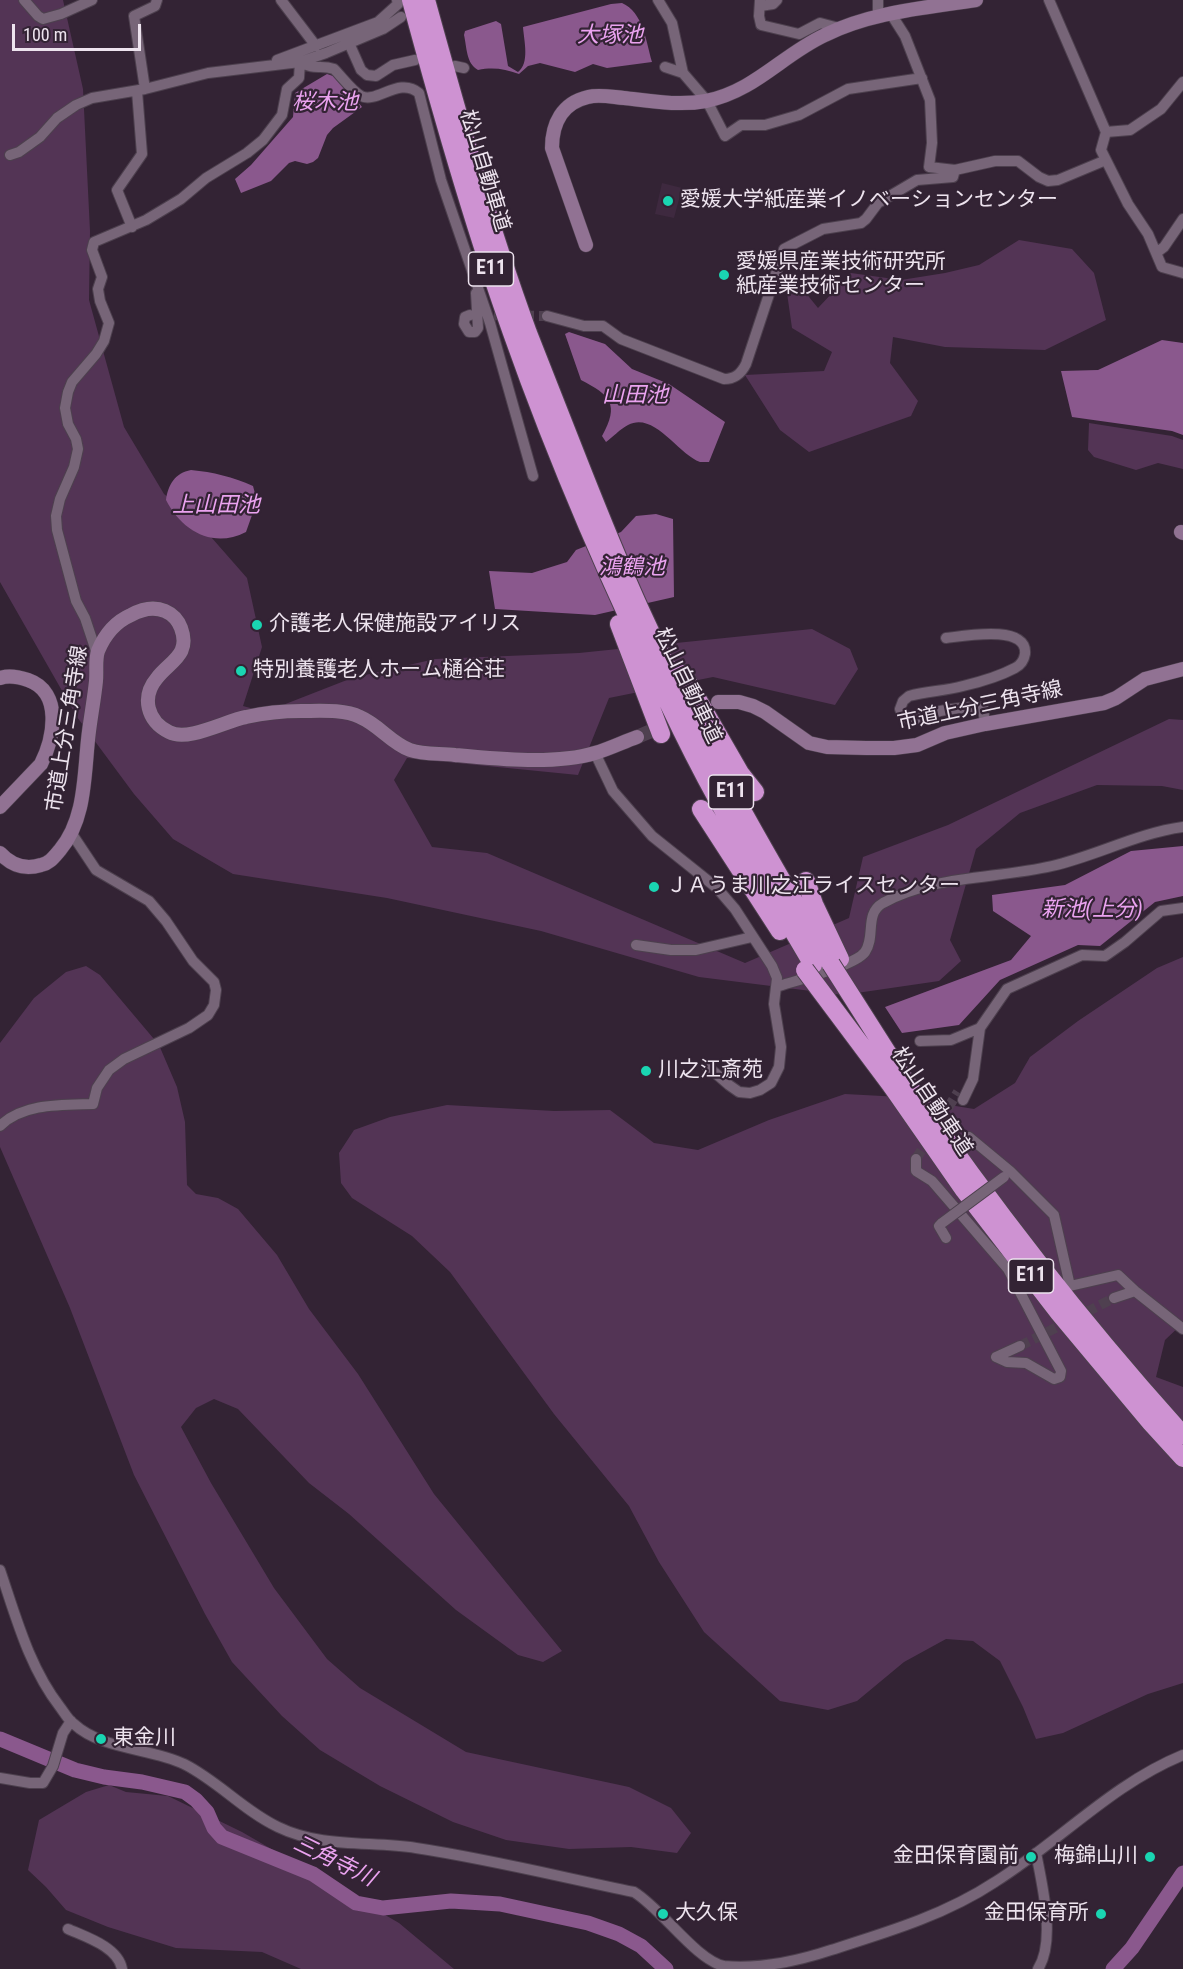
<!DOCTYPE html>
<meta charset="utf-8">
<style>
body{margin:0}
#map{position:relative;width:1183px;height:1969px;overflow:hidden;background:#332334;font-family:"Roboto Condensed",sans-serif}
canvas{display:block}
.scale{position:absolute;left:12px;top:24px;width:129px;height:27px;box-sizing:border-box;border:3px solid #ede3ee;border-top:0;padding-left:8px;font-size:18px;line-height:21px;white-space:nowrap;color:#ede3ee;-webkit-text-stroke:4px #332334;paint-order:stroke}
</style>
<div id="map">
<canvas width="1183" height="1969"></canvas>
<div class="scale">100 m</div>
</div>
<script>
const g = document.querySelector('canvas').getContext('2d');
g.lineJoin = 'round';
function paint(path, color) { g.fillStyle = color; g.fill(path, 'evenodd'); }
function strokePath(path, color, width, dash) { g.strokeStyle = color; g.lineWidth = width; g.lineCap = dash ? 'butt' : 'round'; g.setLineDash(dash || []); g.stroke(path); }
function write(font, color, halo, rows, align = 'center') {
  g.font = font + ' "Roboto Condensed","Noto Sans JP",sans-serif'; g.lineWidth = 4.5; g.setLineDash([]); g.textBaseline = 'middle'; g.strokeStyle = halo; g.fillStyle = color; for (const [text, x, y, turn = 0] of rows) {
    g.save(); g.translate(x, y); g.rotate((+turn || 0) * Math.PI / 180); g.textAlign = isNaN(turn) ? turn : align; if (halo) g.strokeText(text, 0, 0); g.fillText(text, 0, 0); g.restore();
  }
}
paint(new Path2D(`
 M662,183L682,188L674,218L655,214Z`), '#3e293f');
paint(new Path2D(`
 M0,0H63L83,89L90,231L89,300L124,427L164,494L197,521L247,578L262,647L243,706L265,712L352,678L435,659L579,653L812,629L850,649L858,669L835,705L713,677L609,698L578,775L407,758L394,780L432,847L487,853L745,963L849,918L863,857L948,825L1169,719L1183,720V790L1162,786L1097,785L1020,813L976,849L950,940L961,961L939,981L843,995L699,977L541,931L387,898L233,874L173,839L134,794L77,717L0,582Z
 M1019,240L1072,249L1094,273L1106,320L1045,350L945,347L893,337L890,363L918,401L911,416L809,452L780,430L745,375L824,371L832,352L792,328L785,279L792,276L818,308L851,273L901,280L945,273L979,265Z
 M1089,423L1172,436L1183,440V469L1158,463L1136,470L1094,457L1088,450Z
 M1183,957V1323L1165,1340L1156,1377L1183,1387V1683L1148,1694L1063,1733L1036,1739L1023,1707L1000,1661L973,1641L946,1639L904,1662L857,1701L828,1710L780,1701L704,1632L659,1562L629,1506L554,1414L450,1272L412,1236L352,1198L341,1183L339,1153L354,1130L390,1117L447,1105L554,1111L610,1110L654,1143L698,1150L769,1120L845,1094L901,1097L974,1109L1015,1083L1030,1057L1078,1021L1157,968Z
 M86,966L100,975L159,1045L177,1087L185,1122L187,1185L196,1194L218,1198L238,1209L277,1255L309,1309L358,1374L434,1494L562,1651L543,1662L518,1655L456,1610L349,1514L309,1483L238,1409L214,1399L196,1408L181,1427L211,1483L274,1588L327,1659L360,1688L466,1752L629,1787L671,1808L691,1833L677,1853L631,1847L569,1849L506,1840L453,1822L380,1786L320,1750L282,1716L232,1662L205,1614L134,1475L70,1308L0,1147V1043L34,998L66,972Z
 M109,1785L126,1792L168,1796L242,1832L399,1923L454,1969H301L262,1952L176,1948L108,1927L66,1910L46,1887L28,1870L39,1820L86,1792Z`), '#533455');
paint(new Path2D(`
 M622,3C643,12 646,41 652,62L607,68L593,64L575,72L540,63L528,66L519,74C505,69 493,67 478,70C466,63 467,48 464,35L465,31L496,21L501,24L508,66L518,72C530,63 524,41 523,27L611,4Z
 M327,74L339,78L362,107L333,128L327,135L318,158L313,162L307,164L295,161L289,163L271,181L241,193L235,179L251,165L293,117L295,93Z
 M569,332L605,344L632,369L669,384L725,422L709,462C708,462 701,462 700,462C678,454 654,411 628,425C620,429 613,437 606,442L602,436C620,404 610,395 581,380L565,334Z
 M1162,340L1183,343V435L1172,431L1072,417L1061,371L1098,370Z
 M191,470C213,472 233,477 253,486L257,501L246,532C213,549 182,531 166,500C168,485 175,473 191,470Z
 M656,514L673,519L674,597L595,615L495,609L489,571L532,573L567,562L576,550L621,532L636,516Z
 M1183,846V896L1155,902L1100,946L1078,945L1000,980L959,1025L902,1033L885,1007L1011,960L1031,936L993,911L992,895L1065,885L1131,851Z`), '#8a588d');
strokePath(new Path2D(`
 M0,1739L75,1770L104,1777L142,1782L185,1792L196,1800L207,1812L214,1828L222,1837L313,1874L356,1903L383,1908L451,1901L500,1904L588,1923L619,1934L641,1946L666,1969
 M1113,1969L1132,1948L1183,1873`), '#8a588d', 15);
strokePath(new Path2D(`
 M479,315L547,316
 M916,1159L958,1092
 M1020,1346L1114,1298`), '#4f4050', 10, [10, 5]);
strokePath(new Path2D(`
 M637,737L686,716`), '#4f4050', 14, [14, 7]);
const street = new Path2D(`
 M24,0L38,16L43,19L61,14L92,0
 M281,0L316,46
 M658,0L672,23L683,73
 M760,0L759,16L761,25L799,34L820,23L839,28
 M878,0V17
 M1049,0L1106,132L1101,150L1128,204L1148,234L1162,267L1183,273
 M760,6L773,4L777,0
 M891,14L905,36L930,100L932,143L929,167L955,170L995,161H1018L1039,177L1048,181L1058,180L1106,160
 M349,43L361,70L367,75L376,76L393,65L415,60
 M277,60L378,22L398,4L397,0
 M300,62C315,71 320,64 334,69C342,77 351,90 361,96C377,104 399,76 419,93L441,180L490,323L533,476
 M455,66L464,68
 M665,67L683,73L707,101L725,136L741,125H765L799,115L848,89L922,78
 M145,89L134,16L155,6L157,0
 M1106,132L1130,130L1161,109L1183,82
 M10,155L19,152L40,137L57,118L76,105L92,98L145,89L208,73L300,62L326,53L383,29L401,17
 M132,227L117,190L142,154L137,91
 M1156,253L1164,247L1183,219
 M470,315L465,317L464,324L469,332H475L478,328L476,293
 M547,316L584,326H603L621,339L724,379C735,379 741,374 746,364L784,249L823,229L861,223L866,219L878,203L917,180L953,177L955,170
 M946,638C964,636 1028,624 1025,654C1024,660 1021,665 1015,668C1000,676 980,682 963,686C945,691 927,691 909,696L903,701L900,709C901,713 903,718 908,719C918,722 931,713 940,711C955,708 969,707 983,707L985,724
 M97,654L85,618L76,601L57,530L56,516L60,499L74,467L78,449L76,439L68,424L65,408L68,392L72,382L96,354L104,341L109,323L100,301L98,289L102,277L92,250L94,242L146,220L181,199L206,178L247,153L263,140L282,115L287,89L299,78L300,62
 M595,753L613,791L652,836L717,888L735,909L772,966L777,978L774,1004L781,1047L779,1067L771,1083L760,1090L750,1093L739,1092L729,1085L707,1066
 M636,945L671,950H696L752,937
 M776,987C794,981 855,966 865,952C876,936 864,914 883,903C934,875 996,879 1052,866C1096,856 1138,833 1183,827
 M920,1041L951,1040L980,1028L1007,989L1082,955L1105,956L1125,942L1161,911L1183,908
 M963,1100L973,1079L980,1028
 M0,1126C23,1103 62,1105 93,1104L97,1088L109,1070L124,1059L189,1028L208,1015L214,1005L216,990L214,982L193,961L166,921L149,901L96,870L72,834
 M969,1137L1010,1171L1054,1215L1070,1286L1118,1275L1135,1291L1183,1329
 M916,1159V1171L932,1181L1008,1269L1061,1371L1060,1377L1054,1379L1026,1363L1007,1362L996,1357
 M942,1223L939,1226L946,1238
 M1114,1298L1135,1291
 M996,1357L1020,1346
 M0,1570C16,1617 29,1667 60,1707C64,1712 68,1720 74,1724C102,1750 151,1748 184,1764C218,1781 244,1811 278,1827C321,1848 370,1841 416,1848C489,1859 561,1877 634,1892C662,1909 696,1960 724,1966C759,1969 798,1961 831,1950C888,1932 945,1915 995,1882C1059,1842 1112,1784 1183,1755
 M0,1778L30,1783H43L53,1766L63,1733L71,1721
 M1036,1853C1042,1884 1056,1941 1038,1969
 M68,1929C86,1937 118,1947 122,1969`);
const secondary = new Path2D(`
 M586,245L552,148C552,124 562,103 588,97C599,94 612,97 624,98C651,101 679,106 706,101C755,91 782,55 825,35C871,12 925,8 976,0
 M1181,532L1183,533
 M0,678C9,675 19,677 28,680C63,692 54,738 41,764L0,807
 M718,702H739L753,706L765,712L809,743L827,747L866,748H894L917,745L945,733L985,724L1104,703L1116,698L1145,679L1183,669
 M0,853C11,865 25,870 41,865C50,863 54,857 60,850C85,820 84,778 88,740C90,720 94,701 96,681C97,671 95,660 98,651C105,634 115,622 131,615C142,609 153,606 165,611C172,614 178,620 181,628C191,655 170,661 157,678C141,697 147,721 169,732C188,742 225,721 246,717C264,713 282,711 301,711C319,711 344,709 360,717C379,725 391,743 410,750C424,755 441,753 455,755C497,759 555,765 595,753C609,749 623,742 637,737`);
const highway = new Path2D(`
 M411,0C441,112 473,224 512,333C560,469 618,601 682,731C721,811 768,888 813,965
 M426,0C457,112 488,224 528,333C543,372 559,411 574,450C596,506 618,562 643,616C698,736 763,850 831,964
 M619,624L661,734
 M683,674L740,773L755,792
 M701,809L780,931
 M806,881L814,904L840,959
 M906,1082C991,1206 1083,1324 1183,1435
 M891,1085L964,1190L1059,1313L1151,1423L1183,1458`);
strokePath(street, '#4d404e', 12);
strokePath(secondary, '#4d404e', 15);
strokePath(highway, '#4d404e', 20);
strokePath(street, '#776578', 10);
strokePath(secondary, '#917293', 14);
strokePath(highway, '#ce92d2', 18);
const streetBridge = new Path2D(`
 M942,1223L1004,1177`);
const highwayBridge = new Path2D(`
 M831,964L906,1082
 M805,970L891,1085`);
strokePath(streetBridge, '#4d404e', 12, []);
strokePath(highwayBridge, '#4d404e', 20, []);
strokePath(streetBridge, '#776578', 10);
strokePath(highwayBridge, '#ce92d2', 18);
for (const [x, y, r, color] of [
 [668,201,6,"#1ad5b2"],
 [724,275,6,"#1ad5b2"],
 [257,625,6,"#1ad5b2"],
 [241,671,6,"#1ad5b2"],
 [654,887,6,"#1ad5b2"],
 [646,1071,6,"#1ad5b2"],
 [101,1739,6,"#1ad5b2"],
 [1031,1857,6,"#1ad5b2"],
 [1150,1857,6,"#1ad5b2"],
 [663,1914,6,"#1ad5b2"],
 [1101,1914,6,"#1ad5b2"]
]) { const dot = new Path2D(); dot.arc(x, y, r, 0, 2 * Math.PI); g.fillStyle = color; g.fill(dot); strokePath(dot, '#332334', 2); }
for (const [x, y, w] of [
 [491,269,45],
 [731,792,45],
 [1031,1276,45]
]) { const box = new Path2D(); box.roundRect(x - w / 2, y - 17, w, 34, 4.5); g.fillStyle = '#332334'; g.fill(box); strokePath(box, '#ede3ee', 1.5); }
write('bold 20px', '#ede3ee', null, [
 ["E11",491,269],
 ["E11",731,792],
 ["E11",1031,1276]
]);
write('21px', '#ede3ee', '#332334', [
 ["松山自動車道",484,171,73],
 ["松山自動車道",687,686,64],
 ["市道上分三角寺線",980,707,-12],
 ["市道上分三角寺線",68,729,-81],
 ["松山自動車道",931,1102,56]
]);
write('21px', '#ede3ee', '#332334', [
 ["愛媛大学紙産業イノベーションセンター",680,201],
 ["愛媛県産業技術研究所",736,263],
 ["紙産業技術センター",736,287],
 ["介護老人保健施設アイリス",269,625],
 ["特別養護老人ホーム樋谷荘",253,671],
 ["ＪＡうま川之江ライスセンター",666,887],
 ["川之江斎苑",658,1071],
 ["東金川",113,1739],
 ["金田保育園前",1019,1857,"right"],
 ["梅錦山川",1138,1857,"right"],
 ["大久保",675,1914],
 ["金田保育所",1089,1914,"right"]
], 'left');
write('italic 22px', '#eba3f0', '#332334', [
 ["大塚池",610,36],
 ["桜木池",325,103],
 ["山田池",635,396],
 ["上山田池",216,506],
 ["鴻鶴池",632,568],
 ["新池(上分)",1092,910],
 ["三角寺川",334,1862,26]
]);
</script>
